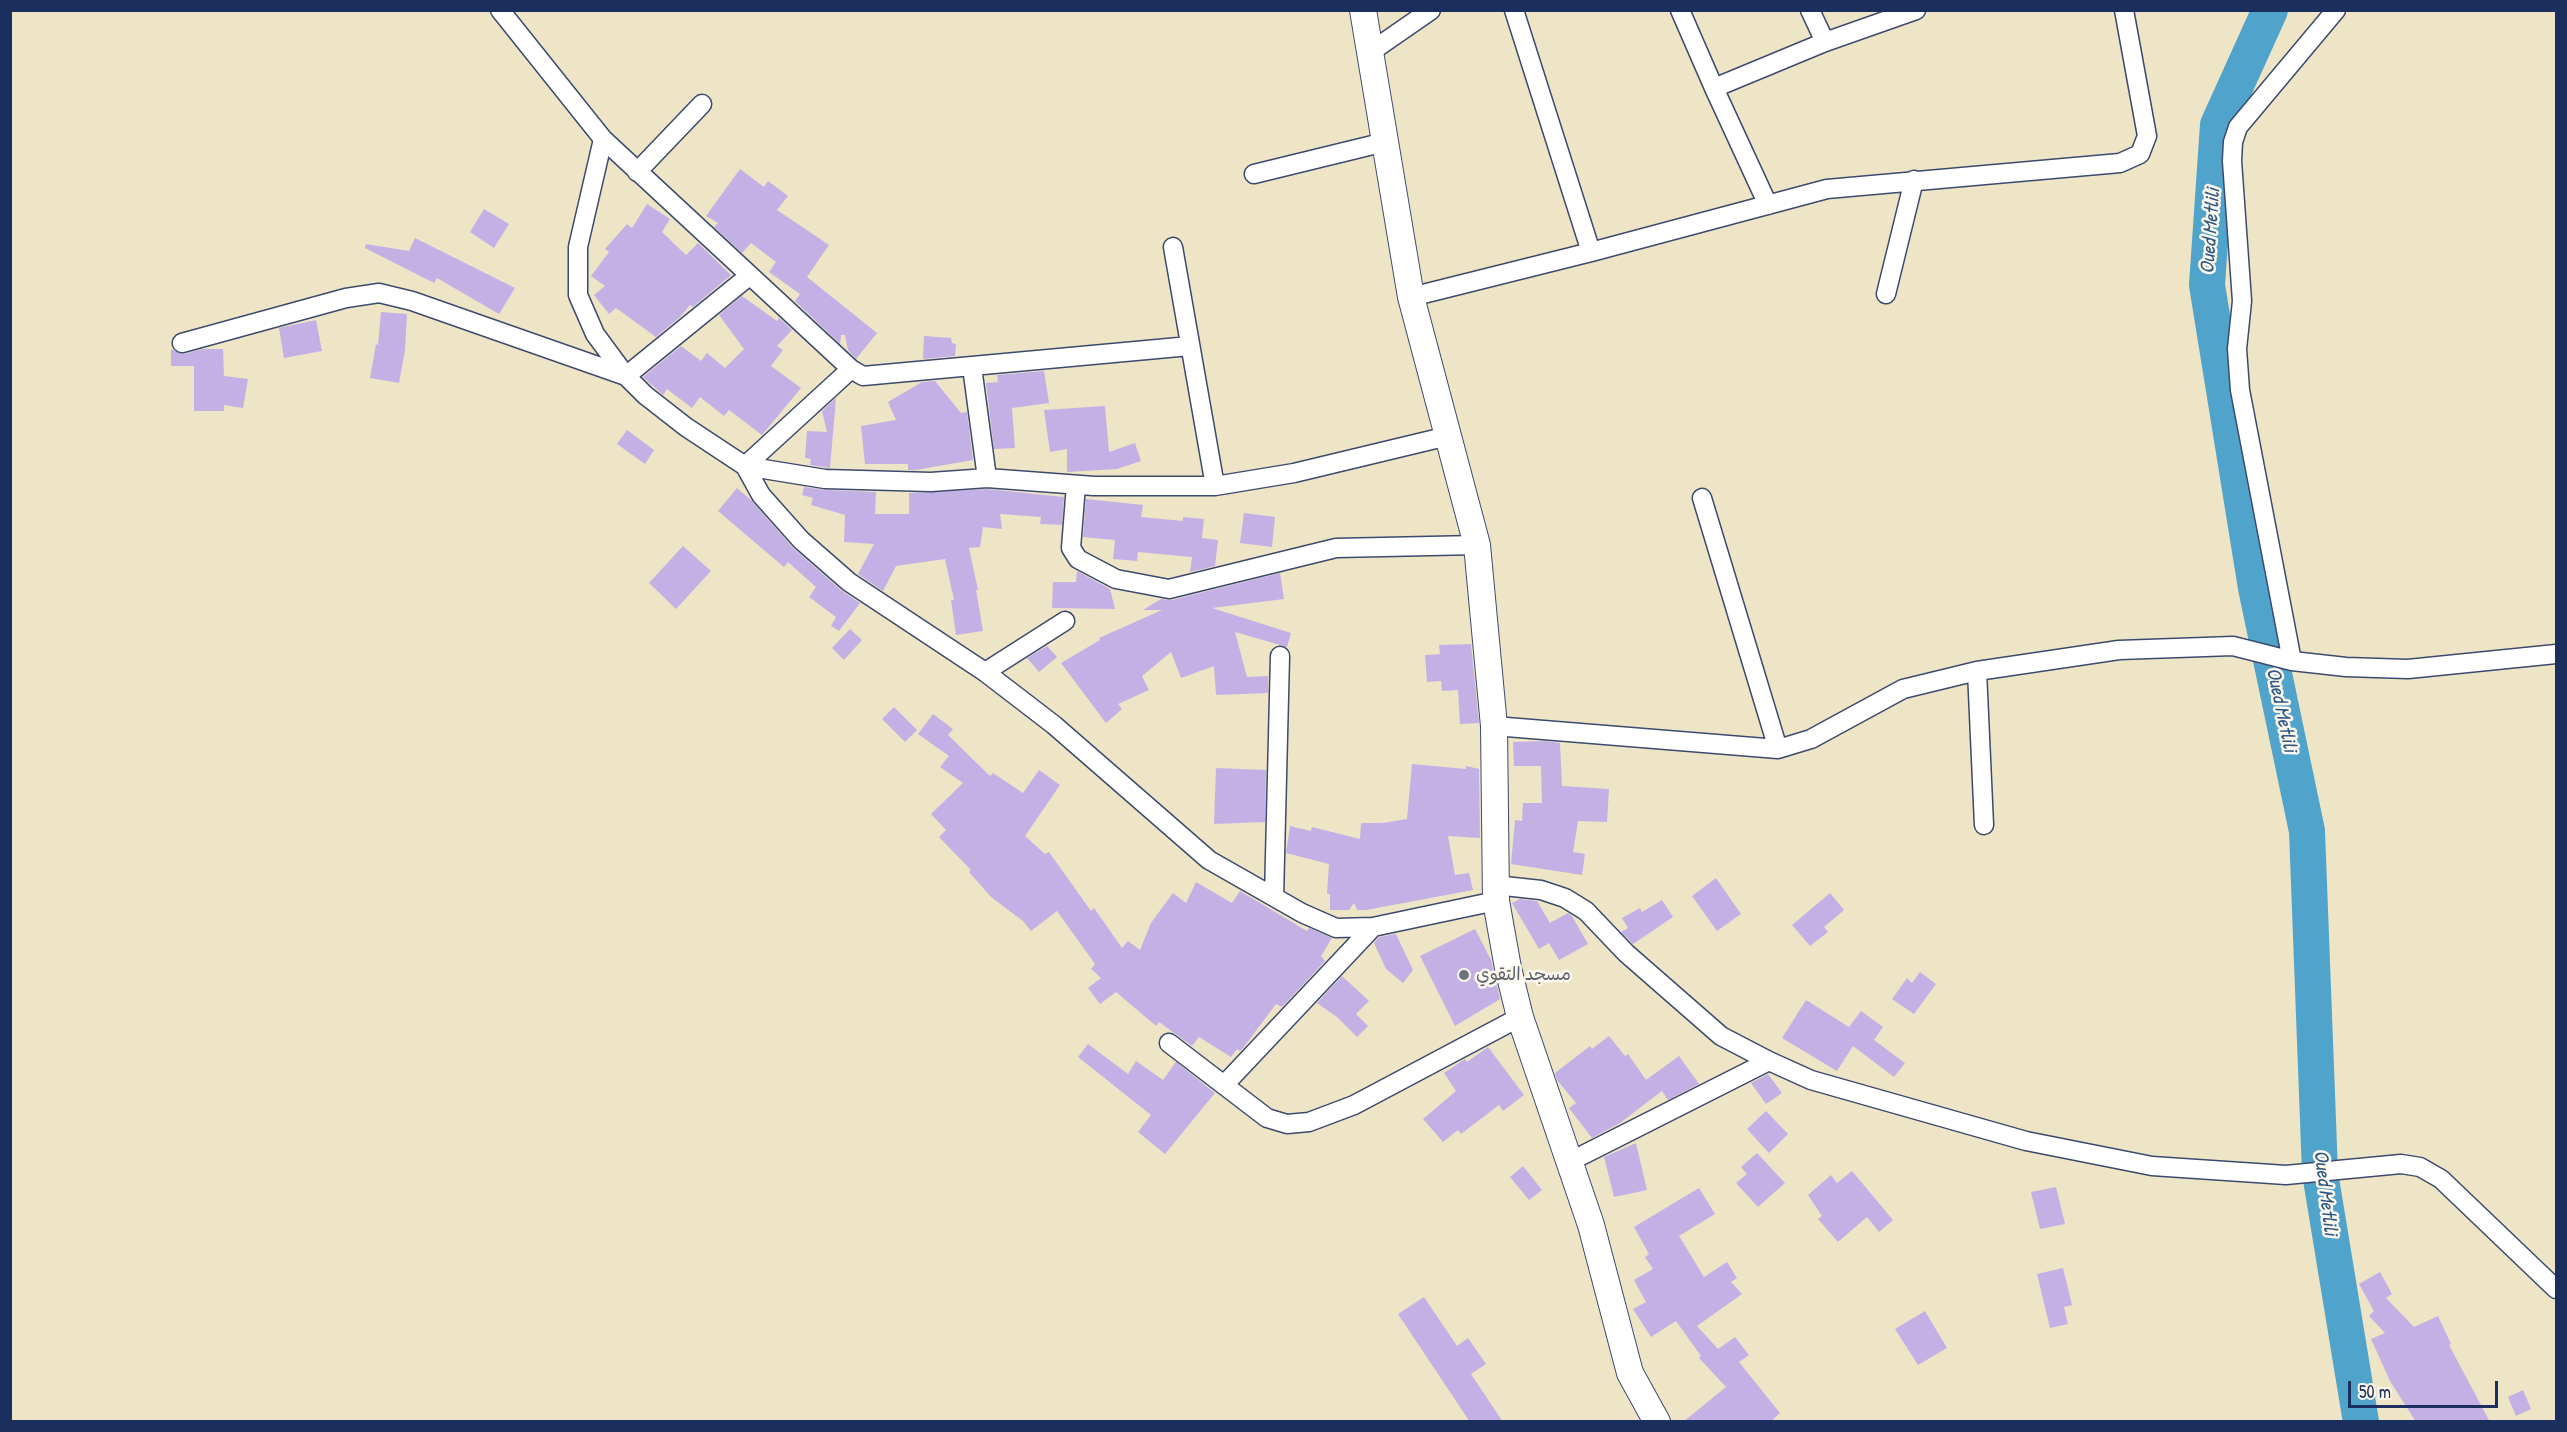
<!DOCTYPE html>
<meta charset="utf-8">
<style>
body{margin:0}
#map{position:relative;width:2567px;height:1432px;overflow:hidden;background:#eee4c6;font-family:"Patrick Hand",sans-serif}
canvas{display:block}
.frame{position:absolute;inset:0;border:12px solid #1b2f5e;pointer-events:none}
.scale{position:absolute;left:2348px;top:1381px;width:150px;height:27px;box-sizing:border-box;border:3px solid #1b2f5e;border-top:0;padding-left:8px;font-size:18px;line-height:21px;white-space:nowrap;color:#1b2f5e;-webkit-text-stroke:4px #fbf7ec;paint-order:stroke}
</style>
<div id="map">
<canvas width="2567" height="1432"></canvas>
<div class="frame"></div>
<div class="scale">50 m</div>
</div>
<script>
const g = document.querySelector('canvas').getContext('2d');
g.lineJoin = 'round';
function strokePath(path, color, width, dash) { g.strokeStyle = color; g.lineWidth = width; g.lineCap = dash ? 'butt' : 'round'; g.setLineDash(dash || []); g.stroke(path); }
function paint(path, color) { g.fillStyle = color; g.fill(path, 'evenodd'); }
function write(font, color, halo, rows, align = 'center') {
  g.font = font + ' "Patrick Hand","Playpen Sans Arabic",sans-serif'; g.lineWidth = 5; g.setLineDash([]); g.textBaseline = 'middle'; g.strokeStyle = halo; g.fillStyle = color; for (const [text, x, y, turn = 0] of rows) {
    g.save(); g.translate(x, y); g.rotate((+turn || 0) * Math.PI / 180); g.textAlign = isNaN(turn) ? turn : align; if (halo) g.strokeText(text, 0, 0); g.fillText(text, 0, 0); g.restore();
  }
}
strokePath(new Path2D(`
 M2270,10L2218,125L2207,285L2256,588L2307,831L2320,1173L2361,1422`), '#50a4cb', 36);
paint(new Path2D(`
 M740,169L764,187L768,181L788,196L777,210L829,245L807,277L877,333L856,359L848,350L845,335H841L840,344L795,301L800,294L769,272L776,262L751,243L742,253L714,227L718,223L706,216Z
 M647,204L670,219L662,232L686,255L698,243L731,275L693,307L690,305L680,317L656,337L616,308L609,314L594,295L605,286L591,276L609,252L605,249L627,224L632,228Z
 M484,209L509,224L494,248L470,232Z
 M415,238L515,288L499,314L437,278L434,283L365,248L366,244L409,251Z
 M742,296L777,321L779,318L792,330L777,346L783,350L771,366L801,388L762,435L729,410L724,416L700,397L692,408L667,389L663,395L643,377L681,346L701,361L707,353L725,368L744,349L719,315Z
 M381,312L407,314L405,350L399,383L370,378L376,344L378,345Z
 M316,320L322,351L284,358L279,328Z
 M924,336L951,338L952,343L956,344L955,356L923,359Z
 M171,349L184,354L202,349H223L224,376L248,379L243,408L224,405V411H194V366H171Z
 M1044,371L1049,403L1012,408L1015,448L994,449L986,383L998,382L997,375Z
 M935,381L961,413L967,412L973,460L916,470H908V464H865L861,426L896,420L888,402L922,382Z
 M836,398L830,468L810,465L811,459L805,458L807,431L827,432L822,411Z
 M1105,406L1109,452L1135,443L1141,461L1117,469L1067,472V449L1050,452L1044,410Z
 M627,430L654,450L645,464L617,444Z
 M804,487L825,490L876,492L875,514H909V493L987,489L1064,497L1062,525L1040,524L1041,517L1000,514L1002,529L983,527L980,547L969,548L978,590H976L983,631L956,635L951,600H954L945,559L896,566L883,591L858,574L874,544L844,542L845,515L811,505L813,498L802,495Z
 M737,488L751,500L793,548L842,591L860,603L839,631L831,626L836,617L809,597L816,587L788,562L784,567L718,511Z
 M1086,499L1143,505L1141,517L1183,521V517L1204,519L1202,538L1218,540L1215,566L1190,572L1192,557L1138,552L1137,561L1113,559L1115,540L1083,537Z
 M1244,513L1275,517L1272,547L1240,543Z
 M683,546L711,571L676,609L649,583Z
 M1077,571L1110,589L1115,609L1052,608L1053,582H1076Z
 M1280,573L1284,599L1212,608L1291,633L1287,647L1235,632L1247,677L1268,676V693L1216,695L1214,666L1181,678L1171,652L1142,676L1149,690L1118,704L1122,709L1106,723L1061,663L1100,640L1099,638L1162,610H1143L1161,599L1172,600Z
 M850,629L862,640L844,660L832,648Z
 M1471,644L1479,723L1460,724L1458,690L1442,691L1441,681L1427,682L1425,655L1440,654L1439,645Z
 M1047,646L1057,657L1039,672L1027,658Z
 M894,707L917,730L905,742L882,719Z
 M933,714L953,729L948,735L990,776L993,773L1023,793L1039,770L1060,785L1025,836L1045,854L1049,852L1091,911L1094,908L1122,948L1128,941L1140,950L1151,923L1173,893L1186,903L1196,882L1232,903L1240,891L1307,931L1309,928L1332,938L1321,956L1325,961L1282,1007L1276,1004L1243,1048L1240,1051L1237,1049L1231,1057L1199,1037L1192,1046L1159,1022L1156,1026L1116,992L1100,1004L1088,988L1101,978L1091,969L1095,964L1057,911L1031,931L1023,921L991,897L969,872L971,870L939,837L946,830L931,814L963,783L940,767L949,756L918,734Z
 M1545,741L1560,743L1562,786L1609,789L1607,822L1578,821L1573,852L1585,854L1582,875L1511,864L1515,820L1522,821L1523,803H1542L1541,766H1514L1513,742Z
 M1412,764L1466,769V766L1479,769L1480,838L1448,836L1455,875L1469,873L1473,890L1366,910H1357L1354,903L1349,910H1330V894H1327L1329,864L1286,853L1290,826L1311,831L1312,827L1360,839L1361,823H1383L1407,819Z
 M1216,768L1266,770L1265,822L1214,824Z
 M1716,878L1741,914L1717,931L1692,896Z
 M1830,893L1844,910L1824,927L1828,932L1810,946L1792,925Z
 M1520,899L1537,901L1550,923L1568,913L1572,916L1588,944L1559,960L1549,943L1539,949L1512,903Z
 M1662,900L1673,917L1633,944L1621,932L1628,928L1622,918L1640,908L1642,912Z
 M1475,929L1491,960L1500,999L1455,1026L1420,956Z
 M1396,934L1413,970L1403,983L1386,969L1374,943L1379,937Z
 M1920,972L1936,984L1914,1014L1892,999L1907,978L1912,983Z
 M1342,976L1369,1001L1356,1014L1368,1026L1357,1037L1337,1017L1317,1003Z
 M1806,1000L1849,1027L1861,1011L1883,1027L1874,1040L1905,1063L1894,1077L1853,1046L1837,1071L1782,1038Z
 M1609,1036L1625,1056L1628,1054L1646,1080L1679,1056L1699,1084L1668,1100L1662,1091L1620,1123L1592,1138L1569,1108L1576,1103L1557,1080L1555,1073L1590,1046L1592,1049Z
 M1088,1044L1128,1074L1136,1061L1163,1080L1176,1062L1215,1093L1165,1154L1138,1132L1151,1115L1078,1057Z
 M1488,1047L1524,1095L1503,1111L1499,1105L1461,1134L1458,1130L1443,1142L1423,1119L1456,1091L1444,1073L1465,1059L1467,1062Z
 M1768,1074L1782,1093L1766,1104L1751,1083Z
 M1766,1111L1788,1134L1769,1153L1747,1129Z
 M1636,1143L1647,1190L1614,1197L1604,1157Z
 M1757,1153L1785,1183L1758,1207L1736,1183L1747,1174L1741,1167Z
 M1523,1166L1542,1190L1529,1200L1510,1177Z
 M1852,1171L1893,1220L1879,1232L1867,1217L1838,1242L1818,1219L1822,1216L1808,1195L1831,1175L1837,1183Z
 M2056,1187L2065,1224L2040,1229L2031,1192Z
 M1699,1188L1715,1214L1679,1236L1704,1277L1727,1262L1737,1278L1731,1282L1742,1294L1697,1326L1718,1349L1735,1337L1749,1355L1739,1362L1780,1413L1770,1422H1683L1726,1387L1699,1358L1701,1356L1676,1321L1651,1337L1633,1309L1646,1302L1634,1280L1653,1269L1645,1257L1649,1254L1634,1227Z
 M2063,1268L2072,1305L2064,1307L2068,1324L2050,1328L2037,1274Z
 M2380,1272L2392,1294L2386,1298L2414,1327L2438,1316L2451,1344L2449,1345L2490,1422H2416L2390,1381L2371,1339L2385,1333L2369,1316L2374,1311L2359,1284Z
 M1424,1297L1457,1346L1468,1338L1486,1364L1471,1374L1503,1422H1470L1398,1314Z
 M1925,1311L1947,1348L1918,1365L1895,1329Z
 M2523,1390L2531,1409L2516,1416L2508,1397Z`), '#c3b1e5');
const minor = new Path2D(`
 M500,10L603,139L851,369L863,376L1190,346
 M1514,10L1591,252L1827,189L2120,163L2140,154L2147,136L2124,10
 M1680,10L1714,88L1825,42L1916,10
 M1810,10L1825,42
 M1369,53L1431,10
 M1714,88L1768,205
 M603,139L578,247V295L595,334L626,376L645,395L686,427L745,466L825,479L931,482L987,478L1094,486H1215L1294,473L1448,436
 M637,172L702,104
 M1254,174L1385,142
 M1173,247L1215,486
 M1886,294L1914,180
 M1411,297L1591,252
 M182,343L346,298L379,293L412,301L626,376L749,276
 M972,367L987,478
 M851,369L745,466L761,495L801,540L849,582L985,672L1054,725L1209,860L1302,913L1336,928L1373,927L1496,901
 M1076,485L1071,548L1078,559L1116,579L1169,589L1336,548L1477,545
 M1702,498L1778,749
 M2292,661L2240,390L2237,349L2242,301L2232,161L2233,142L2238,127L2336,10
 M1977,671L1984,825
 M985,672L1065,621
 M1494,726L1778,749L1811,739L1903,689L1977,671L2119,650L2233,646L2292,661L2346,667L2408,669L2556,654
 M1495,885L1541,890L1565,898L1586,911L1626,953L1721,1036L1769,1061L1811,1080L2026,1141L2152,1166L2286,1175L2401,1164L2420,1167L2441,1179L2556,1289
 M1274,897L1280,656
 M1169,1043L1267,1118L1287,1124L1309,1122L1354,1105L1520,1017
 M1224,1085L1373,927
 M1569,1162L1769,1061`);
const secondary = new Path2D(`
 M1363,10L1411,297L1477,545L1494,726L1496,901L1508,968L1520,1017L1591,1225L1630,1373L1657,1422`);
strokePath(minor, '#3b4a6e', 21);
strokePath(secondary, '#3b4a6e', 28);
strokePath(minor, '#fff', 18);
strokePath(secondary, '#fff', 26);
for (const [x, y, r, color] of [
 [1464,975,6,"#6b7280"]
]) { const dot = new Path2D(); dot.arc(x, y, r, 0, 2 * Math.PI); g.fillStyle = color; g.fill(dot); strokePath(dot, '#fbf7ec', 2); }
write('18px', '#5b616d', '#fbf7ec', [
 ["مسجد التقوي",1476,975]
], 'left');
write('italic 20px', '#2e5884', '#fbf7ec', [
 ["Oued Metlili",2211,231,-86],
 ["Oued Metlili",2281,710,78],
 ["Oued Metlili",2325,1193,83]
]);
</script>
